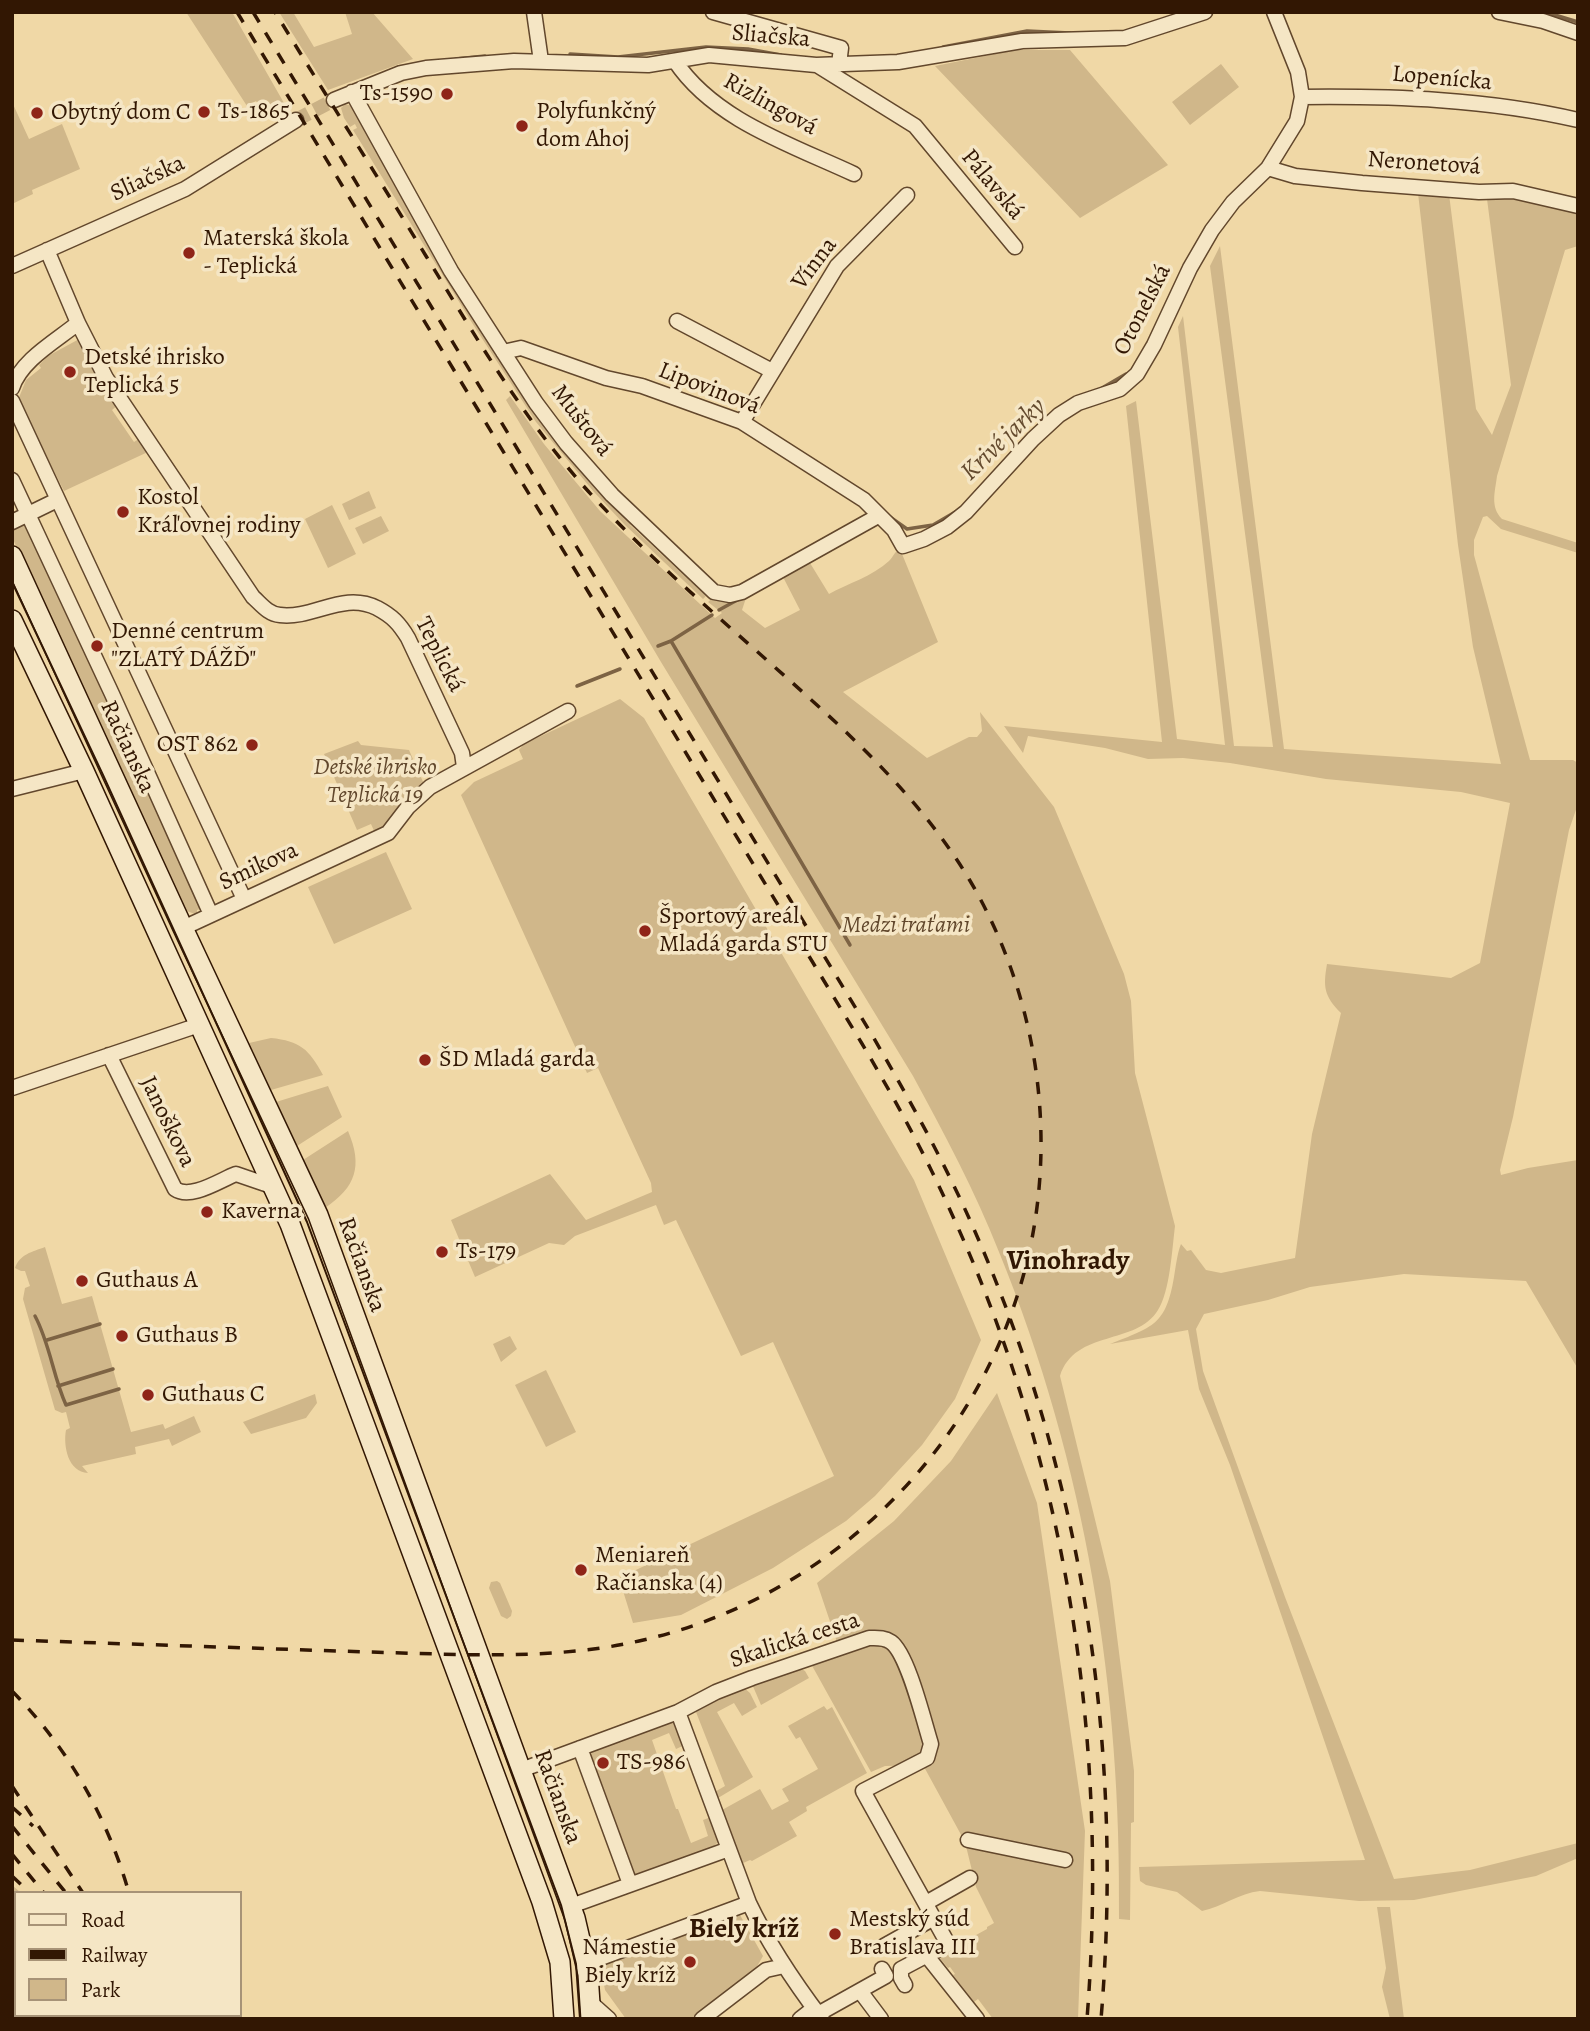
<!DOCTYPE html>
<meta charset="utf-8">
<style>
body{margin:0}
#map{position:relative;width:1590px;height:2031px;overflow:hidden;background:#f0d8a6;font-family:Alegreya,serif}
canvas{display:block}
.frame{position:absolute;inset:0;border:14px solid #321703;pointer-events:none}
.legend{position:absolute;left:14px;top:1891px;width:228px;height:126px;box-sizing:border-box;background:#f5e6c5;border:2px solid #a79377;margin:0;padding:9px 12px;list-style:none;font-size:21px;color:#321703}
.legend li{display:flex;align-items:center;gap:14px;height:35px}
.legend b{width:35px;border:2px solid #a79377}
</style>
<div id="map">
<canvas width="1590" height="2031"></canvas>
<div class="frame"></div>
<ul class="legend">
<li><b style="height:9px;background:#f5e6c5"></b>Road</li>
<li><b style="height:9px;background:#321703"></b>Railway</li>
<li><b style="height:19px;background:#d0b78a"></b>Park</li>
</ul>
</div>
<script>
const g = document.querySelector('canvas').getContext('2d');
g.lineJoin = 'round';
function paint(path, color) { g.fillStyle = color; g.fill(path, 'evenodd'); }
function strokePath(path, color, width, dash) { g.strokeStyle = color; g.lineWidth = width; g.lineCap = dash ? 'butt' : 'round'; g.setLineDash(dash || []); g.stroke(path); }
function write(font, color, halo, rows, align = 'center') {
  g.font = font + ' Alegreya,serif'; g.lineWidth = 7; g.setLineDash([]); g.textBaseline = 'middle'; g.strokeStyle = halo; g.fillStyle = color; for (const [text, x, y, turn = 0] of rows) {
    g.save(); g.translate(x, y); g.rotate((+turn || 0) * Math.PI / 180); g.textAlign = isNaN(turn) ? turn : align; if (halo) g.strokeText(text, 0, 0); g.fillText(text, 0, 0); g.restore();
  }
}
paint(new Path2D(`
 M186,12H232L288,110L273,121L256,101L247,106Z
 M279,12H293L314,47L352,34L345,12H372L413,59L328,90Z
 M1015,50H1070L1168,165L1080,218L935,66Z
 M1221,64L1239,87L1190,125L1172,102Z
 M12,102L29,139L62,124L80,169L32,190L33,194L12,204Z
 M345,104L352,106L494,346L635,521L630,525L706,596L703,599L625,525L594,492L536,422L474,326L353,130L357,128L355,124L350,127L344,118L341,108Z
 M1418,193L1449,194L1476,409L1492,435L1511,385L1487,199L1518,198L1578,209V246L1565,250L1497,476C1495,492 1490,507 1502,519L1578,543V553L1501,529L1487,516L1483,517L1474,540V555L1530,760H1573L1578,763V804L1569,830L1513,1117L1500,1170L1501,1175L1528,1168L1578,1160V1369L1526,1281L1404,1274L1310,1287L1268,1300L1204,1314L1196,1329L1203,1371L1285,1597L1394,1879L1470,1870L1578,1843V1858L1536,1876L1414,1900L1359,1901L1260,1891C1239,1893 1222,1907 1202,1911L1177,1892L1146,1885L1140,1881L1139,1867L1365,1860L1230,1465L1199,1389L1188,1330L1110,1344C1153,1327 1166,1325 1174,1277C1176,1266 1177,1254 1181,1244L1187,1251L1191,1250L1206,1270L1221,1273L1295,1258L1312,1134L1341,1013C1324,996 1323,987 1327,964L1451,978L1480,963L1510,803L1461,792L1326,779L1230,763L1183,758L1148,759L1105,748L1028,736L1023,753L1004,726L1162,742L1126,406L1136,401L1177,739L1225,745L1178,327L1183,316L1234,746L1273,747L1210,266L1220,246L1284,749L1501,764L1473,647L1458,545Z
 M81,338L119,404L112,410L134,442L142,437L150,451L64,491L18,400L26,380L41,368L39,365L48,356Z
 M510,396L544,444L600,511L715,618L722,613L708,602L715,596L740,595L746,598L742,610L765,628L800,610L783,577L810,563L829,594C847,584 873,576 889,561C894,556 894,552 900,549L938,642L843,692L927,758L969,737H977L982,731L980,712L1054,807L1124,974L1131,1001L1135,1073L1175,1226C1172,1250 1170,1291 1158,1310C1136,1346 1075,1329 1060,1376L1110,1581L1134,1771V1822L1131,1823L1130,1920L1119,1919C1122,1690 1086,1465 999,1252C975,1191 944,1133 913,1076L661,662L506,400Z
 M369,491L376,508L349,520L342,504Z
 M332,505L356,554L328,568L305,519Z
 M381,516L389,531L363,544L355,528Z
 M24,522L28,525L206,907L197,910V914C183,912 180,904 174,892L12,537V526Z
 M620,699L644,718L914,1180L981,1340L955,1399L922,1445L875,1496L846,1521L773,1568L681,1615L633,1623L619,1578L834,1476L773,1342L741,1356L676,1220L664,1225L656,1205L575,1236L564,1245L549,1243L475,1277L451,1220L550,1174L586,1220L652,1192L651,1183L598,1068L587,1073L461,795L474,782L523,759L519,750L524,744Z
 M358,741L361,745L409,750L424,784L388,825L375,833L371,824L357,830L324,754Z
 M386,852L412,909L334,944L308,887Z
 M271,1038C300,1041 309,1049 323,1075L271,1090L249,1043Z
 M328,1086L342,1117L297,1146L276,1102Z
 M348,1131C363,1166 356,1187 325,1208L303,1160Z
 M45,1247L62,1304L92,1296L131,1432L163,1424L165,1429L194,1416L201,1432L172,1446L169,1439L135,1447L136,1454L82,1466L88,1473C68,1472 63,1446 66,1430L70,1428L66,1412L62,1413L55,1410L23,1299L25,1288L30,1286L25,1271H21L15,1268C20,1254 32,1252 45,1247Z
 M510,1336L517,1349L501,1362L493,1344Z
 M546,1370L576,1432L546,1447L515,1385Z
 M997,1393L1037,1503L1085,1831L1078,2019H993L978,1999L974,2002L953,1975L955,1974L950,1967L948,1968L938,1956L987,1929V1927L994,1923L976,1887L965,1842L923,1765L885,1766L871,1772L810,1662L840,1651L817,1583L894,1521L951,1461Z
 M315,1394L317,1403L306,1418L251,1434L243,1422Z
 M497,1581L500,1583L512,1611L511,1616L507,1619L501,1616L489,1588L491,1582Z
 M800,1668L805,1671L809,1678L761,1705L752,1684Z
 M743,1687L750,1693L757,1707L742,1716L734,1703L717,1712L753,1777L718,1798L714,1797L713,1793L725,1786L696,1712L710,1702Z
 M824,1706L827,1710L832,1707L867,1773L806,1807L807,1811L789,1822L797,1836L752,1861L750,1860L741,1864L722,1810L760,1789L772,1810L789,1801L782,1789L818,1769L800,1737L796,1739L788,1726Z
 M674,1720L687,1744L676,1749L669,1733L652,1740L676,1809H678L691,1843L708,1836L703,1820L714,1816L719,1841L711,1849L632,1878L590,1760L592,1751Z
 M12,1885L21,1893H16L17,2019H12Z
 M1377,1907H1390L1404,2019H1390L1382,1987L1386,1968Z
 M737,1913L740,1915L763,1956L755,1970L691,2019H626L605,1990L600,1963Z`), '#d0b78a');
strokePath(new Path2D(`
 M1545,12L1578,22
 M943,47L1027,31L1070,33
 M570,54L618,57L706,47L748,49L781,55
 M456,59L485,56
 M1102,388L1126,374
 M890,517L907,529L933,525L957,511
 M719,610L739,599
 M671,641L712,615
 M658,646L671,641L850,945
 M577,686L620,669
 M35,1316C50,1344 53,1376 66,1405L119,1389
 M47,1340L100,1324
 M58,1386L113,1369`), '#7d6344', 3.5);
strokePath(new Path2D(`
 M296,120L334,100`), '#cab185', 14, [14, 7]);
const street = new Path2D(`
 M534,12L541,61
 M713,12L841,48L839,64
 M1499,12L1543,21L1578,33
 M675,61C714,120 792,145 854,174
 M817,65L915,126L1015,247
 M352,92L451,271L536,403L566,443L612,495L714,592L730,595L742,592L878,516
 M1302,97C1394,96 1487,99 1578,120
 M334,100L401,73L426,68L514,61L648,65L709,55L816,65L898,62L1022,41L1125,38L1205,12
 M1268,168L1295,176L1362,183L1479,192L1513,191L1578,206
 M47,250L78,323L106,378L253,597C261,604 268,614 280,615C314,619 343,591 377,608C392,616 399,623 408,638L462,753L464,767
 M12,266L185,189L296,120
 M677,321L772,371
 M503,352L521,348L606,378L642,386L742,422L864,500L894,530L903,546L924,539L947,527L966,512L1033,439L1059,415L1078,403L1120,389L1137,374L1154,345L1190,268L1212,230L1233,202L1268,168L1297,121L1302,97L1298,72L1274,12
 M12,388C21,360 56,341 78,323
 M12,401L244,899
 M742,422L837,266L907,195
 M12,480L112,694L208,908
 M12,522L53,502
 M12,789L84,771
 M183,928L388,833L408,807L430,787L568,711
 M109,1055L175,1189C191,1200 220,1180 236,1174L274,1187
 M12,1088L199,1025
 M678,1712L749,1903C769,1945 794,1982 822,2019
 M580,1748L630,1884
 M521,1770L678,1712L716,1692L752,1678L869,1638C877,1638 884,1637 891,1642C908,1654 924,1722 931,1744L927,1758L863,1791L948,1944L901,1969V1978L905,1985
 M968,1840L1065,1860
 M926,1903L970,1878
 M571,1906L729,1849
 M884,1946L934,1918
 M927,1956L977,2019
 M586,1961L598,1959L749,1903
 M860,1991L881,2019
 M591,2003L609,2019
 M818,2014L886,1976L882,1969
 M702,2019L766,1970L784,1966
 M800,2019L814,2008`);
const secondary = new Path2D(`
 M12,556L183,928L318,1215L575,1918L588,1974L591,2019
 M12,620L84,771L290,1224L542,1902L560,1962L564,2019`);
strokePath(street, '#62472c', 17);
strokePath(secondary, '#321703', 22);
strokePath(street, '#f5e6c5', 14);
strokePath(secondary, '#f5e6c5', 19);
strokePath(new Path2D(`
 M12,582L103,775L307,1222L561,1905L576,1964L580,2019`), '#321703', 2);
strokePath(new Path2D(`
 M237,12L861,1042C893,1096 924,1152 950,1210C1067,1463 1109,1741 1087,2019
 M253,12L872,1035C908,1097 944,1161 973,1227C1083,1475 1124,1749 1101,2019
 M12,1640C130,1644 249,1648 367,1652C457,1654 550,1661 639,1641C818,1601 967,1464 1020,1287C1061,1152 1041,1000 969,879C927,809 868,751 807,696C733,629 655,565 588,491C524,420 476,337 426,256C376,174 325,94 275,12
 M12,1691C68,1748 107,1816 129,1893
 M12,1786L83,1893
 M12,1807L33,1826
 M12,1826L66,1893
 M12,1854L44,1893
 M12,1876L30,1893
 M123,2015L125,2019
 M159,2015L160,2019`), '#321703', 3.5, [12, 12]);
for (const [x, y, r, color] of [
 [447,94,7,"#8f2418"],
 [204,112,7,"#8f2418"],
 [37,113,7,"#8f2418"],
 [522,126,7,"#8f2418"],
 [189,253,7,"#8f2418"],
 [70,372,7,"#8f2418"],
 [123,512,7,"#8f2418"],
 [97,646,7,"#8f2418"],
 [252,745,7,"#8f2418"],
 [645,931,7,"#8f2418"],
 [425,1060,7,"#8f2418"],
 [207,1212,7,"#8f2418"],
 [442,1252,7,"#8f2418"],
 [82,1281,7,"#8f2418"],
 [122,1336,7,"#8f2418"],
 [148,1395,7,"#8f2418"],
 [581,1570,7,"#8f2418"],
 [603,1763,7,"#8f2418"],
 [835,1934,7,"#8f2418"],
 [690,1962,7,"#8f2418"]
]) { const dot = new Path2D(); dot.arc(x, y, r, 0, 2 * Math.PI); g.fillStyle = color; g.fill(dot); strokePath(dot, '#f5e6c5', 2.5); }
write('24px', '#321703', '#f5e6c5', [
 ["Sliačska",771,37,5],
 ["Lopenícka",1442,79,5],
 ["Rizlingová",770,105,29],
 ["Neronetová",1424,164,4],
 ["Sliačska",148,179,-25],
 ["Pálavská",992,185,50],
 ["Vínna",815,264,-53],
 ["Otonelská",1143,310,-63],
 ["Lipovinová",709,389,21],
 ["Muštová",581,421,52],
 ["Teplická",439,655,63],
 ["Račianska",127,747,65],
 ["Smikova",259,867,-25],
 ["Janoškova",167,1122,64],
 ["Račianska",361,1265,70],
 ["Skalická cesta",795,1641,-18],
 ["Račianska",557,1797,70]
]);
write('24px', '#321703', '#f5e6c5', [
 ["Ts-1590",433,94,"right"],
 ["Ts-1865",218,112],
 ["Polyfunkčný",536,112],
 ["dom Ahoj",536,140],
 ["Obytný dom C",51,113],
 ["Materská škola",203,239],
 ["- Teplická",203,267],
 ["Detské ihrisko",84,358],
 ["Teplická 5",84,386],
 ["Kostol",137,498],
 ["Kráľovnej rodiny",137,526],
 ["Denné centrum",111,632],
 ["\"ZLATÝ DÁŽĎ\"",111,660],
 ["OST 862",238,745,"right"],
 ["Športový areál",659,917],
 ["Mladá garda STU",659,945],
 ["ŠD Mladá garda",439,1060],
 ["Kaverna",221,1212],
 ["Ts-179",456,1252],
 ["Guthaus A",96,1281],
 ["Guthaus B",136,1336],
 ["Guthaus C",162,1395],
 ["Meniareň",595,1556],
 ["Račianska (4)",595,1584],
 ["TS-986",617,1763],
 ["Mestský súd",849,1920],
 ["Bratislava III",849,1948],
 ["Námestie",676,1948,"right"],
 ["Biely kríž",676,1976,"right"]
], 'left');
write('italic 24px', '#61472c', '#f5e6c5', [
 ["Detské ihrisko",375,768],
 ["Teplická 19",375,796],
 ["Medzi traťami",906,926]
]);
write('italic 26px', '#644a2e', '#f5e6c5', [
 ["Krivé jarky",1004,440,-44]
]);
write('bold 28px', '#321703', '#f5e6c5', [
 ["Vinohrady",1068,1262],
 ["Biely kríž",744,1930]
]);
</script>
